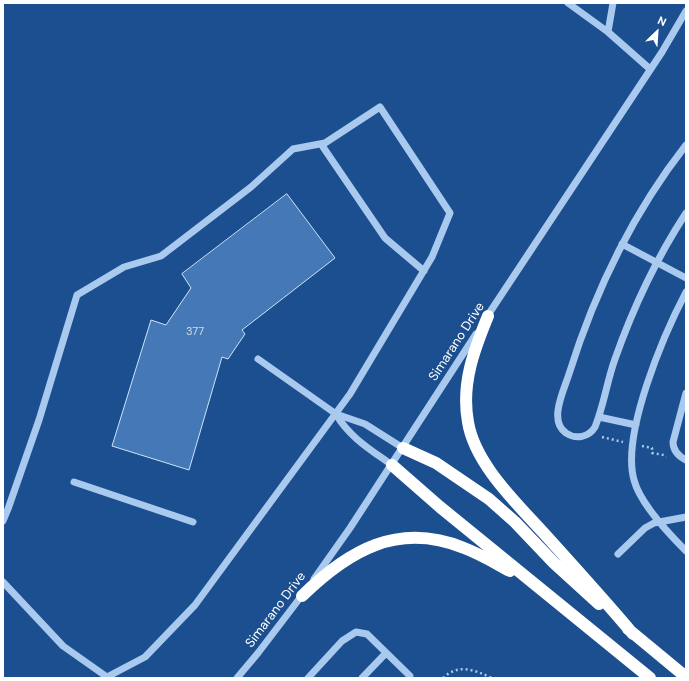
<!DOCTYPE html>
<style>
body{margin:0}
#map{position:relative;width:689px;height:681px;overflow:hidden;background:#1b4f8f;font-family:"DM Sans",sans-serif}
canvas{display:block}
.frame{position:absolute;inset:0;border:4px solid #fff;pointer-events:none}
.north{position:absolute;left:637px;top:12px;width:40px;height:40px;-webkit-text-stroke:3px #1b4f8f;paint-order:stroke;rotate:25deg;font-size:11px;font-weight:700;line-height:16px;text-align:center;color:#fff}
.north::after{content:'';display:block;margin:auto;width:14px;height:18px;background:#fff;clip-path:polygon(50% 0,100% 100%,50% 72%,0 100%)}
</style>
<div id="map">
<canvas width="689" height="681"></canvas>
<div class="frame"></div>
<div class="north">N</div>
</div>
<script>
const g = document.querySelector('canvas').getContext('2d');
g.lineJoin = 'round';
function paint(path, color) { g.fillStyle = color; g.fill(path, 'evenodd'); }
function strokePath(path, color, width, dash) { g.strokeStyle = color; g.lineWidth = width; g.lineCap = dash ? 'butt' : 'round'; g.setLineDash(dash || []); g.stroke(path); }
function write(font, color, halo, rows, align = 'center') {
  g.font = font + ' "DM Sans",sans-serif'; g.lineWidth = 4; g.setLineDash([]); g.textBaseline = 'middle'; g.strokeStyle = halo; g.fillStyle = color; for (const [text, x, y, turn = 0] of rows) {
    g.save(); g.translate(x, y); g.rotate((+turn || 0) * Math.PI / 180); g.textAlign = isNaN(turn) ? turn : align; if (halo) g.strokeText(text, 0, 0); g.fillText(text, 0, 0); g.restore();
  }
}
const building = new Path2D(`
 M287,194L335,258L242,330L245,334L228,359L222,357L189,470L112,446L151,320L166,325L191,288L182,274Z`);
paint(building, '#4478b7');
strokePath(building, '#cfe3fa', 1);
strokePath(new Path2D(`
 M602,437L623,442
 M642,446L652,448V453L664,455L666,457
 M443,678C459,663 474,670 492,678`), '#a9c9ee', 2.5, [2, 3]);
strokePath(new Path2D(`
 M568,3L608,32L650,69
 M608,32L613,3
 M321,144L385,238L424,271
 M686,145C632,214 595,291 569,374C564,390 548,421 566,433C576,440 589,437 595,427C604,405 607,381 615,359C633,308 656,259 686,213
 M622,244L686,278
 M686,292C664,334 621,434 634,480C640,503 669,534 686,551
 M486,318L662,52L686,11
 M258,359L336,414L365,424L403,448
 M686,393L673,442C673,451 678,456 686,460
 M336,414C349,437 371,450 392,465
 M599,417L636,425
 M74,482L193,522
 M3,521L8,509L39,420L77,295L124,267L161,256L251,187L293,149L325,143L380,107L450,213L432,257L350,394L195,605L145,657L107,677L63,646L3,582
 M618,554L645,528L654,523L686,517
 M314,579L350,528L476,334
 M237,678L258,653L303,594
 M308,678L342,641L356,632L367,634L410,676V678
 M362,678L386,653`), '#a9c9ee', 7);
strokePath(new Path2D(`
 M488,316C474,350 461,384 468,422C475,466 521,507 550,540C578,571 606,602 633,634
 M403,448L436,463L489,499L515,522L554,563L599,604
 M392,465L440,507L650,678
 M302,596C348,551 398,521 464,548C480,554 495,563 510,571
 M628,629L686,677`), '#fff', 12);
write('11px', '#d0dded', null, [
 ["377",195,332]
]);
write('13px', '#fff', '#1b4f8f', [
 ["Simarano Drive",457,342,-57],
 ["Simarano Drive",276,610,-53]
]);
</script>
